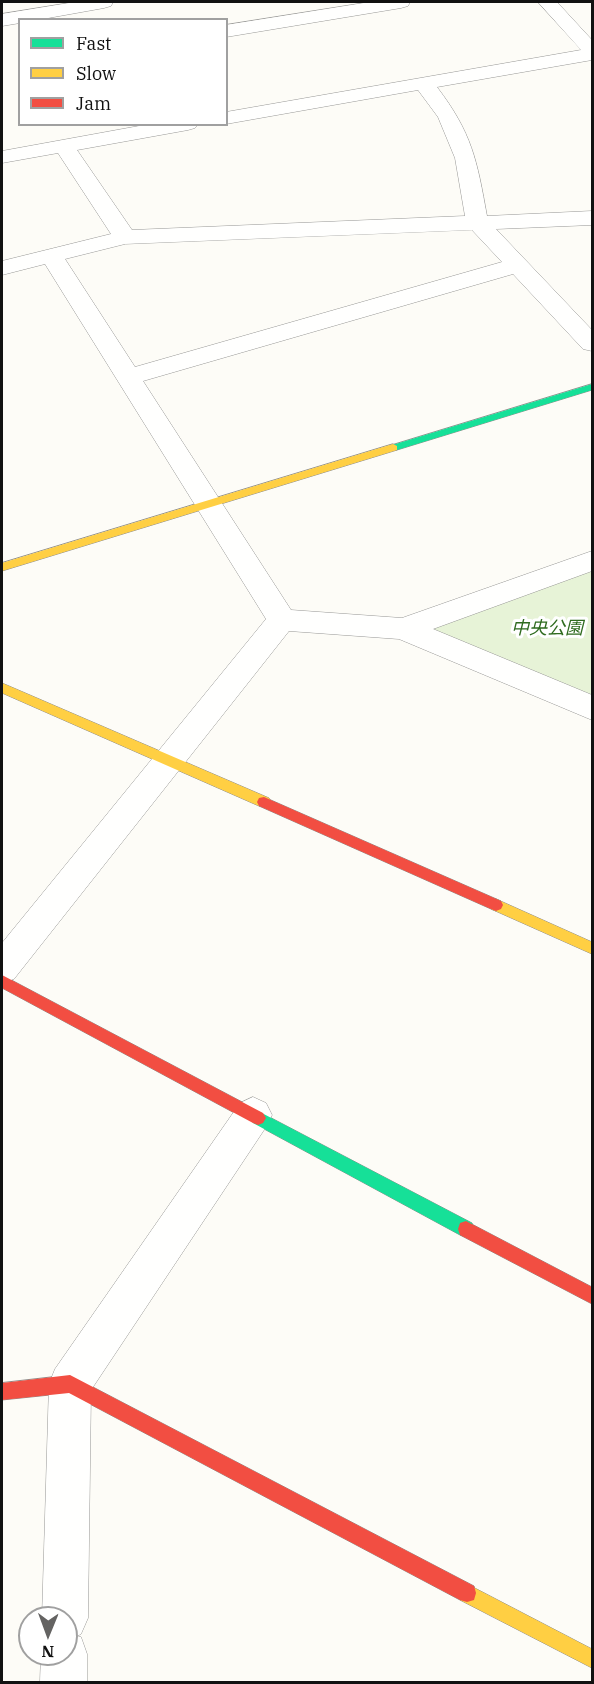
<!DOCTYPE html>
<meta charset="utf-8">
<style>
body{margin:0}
#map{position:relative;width:594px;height:1684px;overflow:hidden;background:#fdfcf7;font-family:"IBM Plex Serif",serif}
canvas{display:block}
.frame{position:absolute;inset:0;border:3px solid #111;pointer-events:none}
.legend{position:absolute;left:18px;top:18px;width:210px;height:108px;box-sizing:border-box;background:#fff;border:2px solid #a0a0a0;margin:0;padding:8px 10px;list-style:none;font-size:18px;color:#111}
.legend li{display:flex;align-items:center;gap:12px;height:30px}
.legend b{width:30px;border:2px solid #a0a0a0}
.north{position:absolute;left:18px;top:1606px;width:60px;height:60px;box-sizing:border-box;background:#fff;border:2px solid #a0a0a0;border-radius:50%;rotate:181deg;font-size:16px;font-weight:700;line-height:24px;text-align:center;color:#111}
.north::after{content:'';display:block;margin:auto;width:21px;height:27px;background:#646362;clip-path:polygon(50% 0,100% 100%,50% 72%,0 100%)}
</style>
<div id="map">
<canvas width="594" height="1684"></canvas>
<div class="frame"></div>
<ul class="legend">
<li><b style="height:8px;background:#16e098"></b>Fast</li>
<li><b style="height:8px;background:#ffcf43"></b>Slow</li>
<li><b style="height:8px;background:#f24e42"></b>Jam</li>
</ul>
<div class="north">N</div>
</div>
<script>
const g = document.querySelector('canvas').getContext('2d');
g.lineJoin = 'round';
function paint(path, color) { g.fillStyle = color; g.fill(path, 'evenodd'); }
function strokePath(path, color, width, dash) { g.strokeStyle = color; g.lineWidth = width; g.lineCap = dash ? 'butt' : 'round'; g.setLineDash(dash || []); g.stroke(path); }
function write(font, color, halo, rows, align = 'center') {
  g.font = font + ' "IBM Plex Serif","Noto Sans JP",serif'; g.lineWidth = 6; g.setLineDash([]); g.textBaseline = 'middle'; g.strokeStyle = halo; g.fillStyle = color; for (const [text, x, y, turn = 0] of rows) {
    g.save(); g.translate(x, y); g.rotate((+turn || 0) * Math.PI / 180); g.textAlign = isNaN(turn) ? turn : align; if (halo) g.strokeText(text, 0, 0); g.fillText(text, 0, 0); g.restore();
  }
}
paint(new Path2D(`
 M592,565V695L426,628Z`), '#e7f3d7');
const street = new Path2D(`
 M75,2H113L111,6L104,8L37,20H20V23L2,26V14Z
 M370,2H410L408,6L401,8L226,37V25Z
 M538,2H557L592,40V60L437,87C472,133 477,160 487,216L592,211V225L496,229L592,330V351L583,349L513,274L143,381L291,610L402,618L592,551V571L433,629L592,695V720L399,639L289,631L14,979L2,983V943L266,619L45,264L2,275V261L111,234L58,153L2,163V151L150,124H198L195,128L188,130L77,150L132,230L465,216L455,158L438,117L418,90L226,124V112L581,50ZM472,230L502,262L135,367L65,259L125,244Z
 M253,1097L266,1103L272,1115L266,1127L91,1390L88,1618L81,1634L77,1636L81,1637L87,1654V1682H40L41,1654H66V1618H42L49,1384L55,1369L240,1103Z`);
const fast = new Path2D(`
 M592,384V390L397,450H389L388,448L389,446Z
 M258,1111L472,1223L474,1229L472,1235L466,1237L460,1235L253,1123L250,1118L253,1113Z`);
const slow = new Path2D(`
 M393,444L397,446V450L2,571V563Z
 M2,683L269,798L271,802L269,806H259L2,693Z
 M496,899L592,942V954L491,909L489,905L491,901Z
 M467,1584L592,1649V1668L460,1600L458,1593L460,1586Z`);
const jam = new Path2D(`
 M264,797L501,901L503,905L501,909L496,911L491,909L259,806L257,802L259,798Z
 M2,975L263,1113L266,1118L263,1123L258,1125L253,1123L2,988Z
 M466,1221L592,1287V1304L460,1235L458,1229L460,1223Z
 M70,1375L474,1586L476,1593L474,1600L467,1602L460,1600L69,1393L2,1400V1383Z`);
strokePath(street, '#979795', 1);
strokePath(fast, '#8e8d8b', 1);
strokePath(slow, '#8e8d8b', 1);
strokePath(jam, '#8e8d8b', 1);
paint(street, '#fffffe');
paint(fast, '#16e098');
paint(slow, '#ffcf43');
paint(jam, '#f24e42');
write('italic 18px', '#2f6b1f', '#fff', [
 ["中央公園",547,629]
]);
</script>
